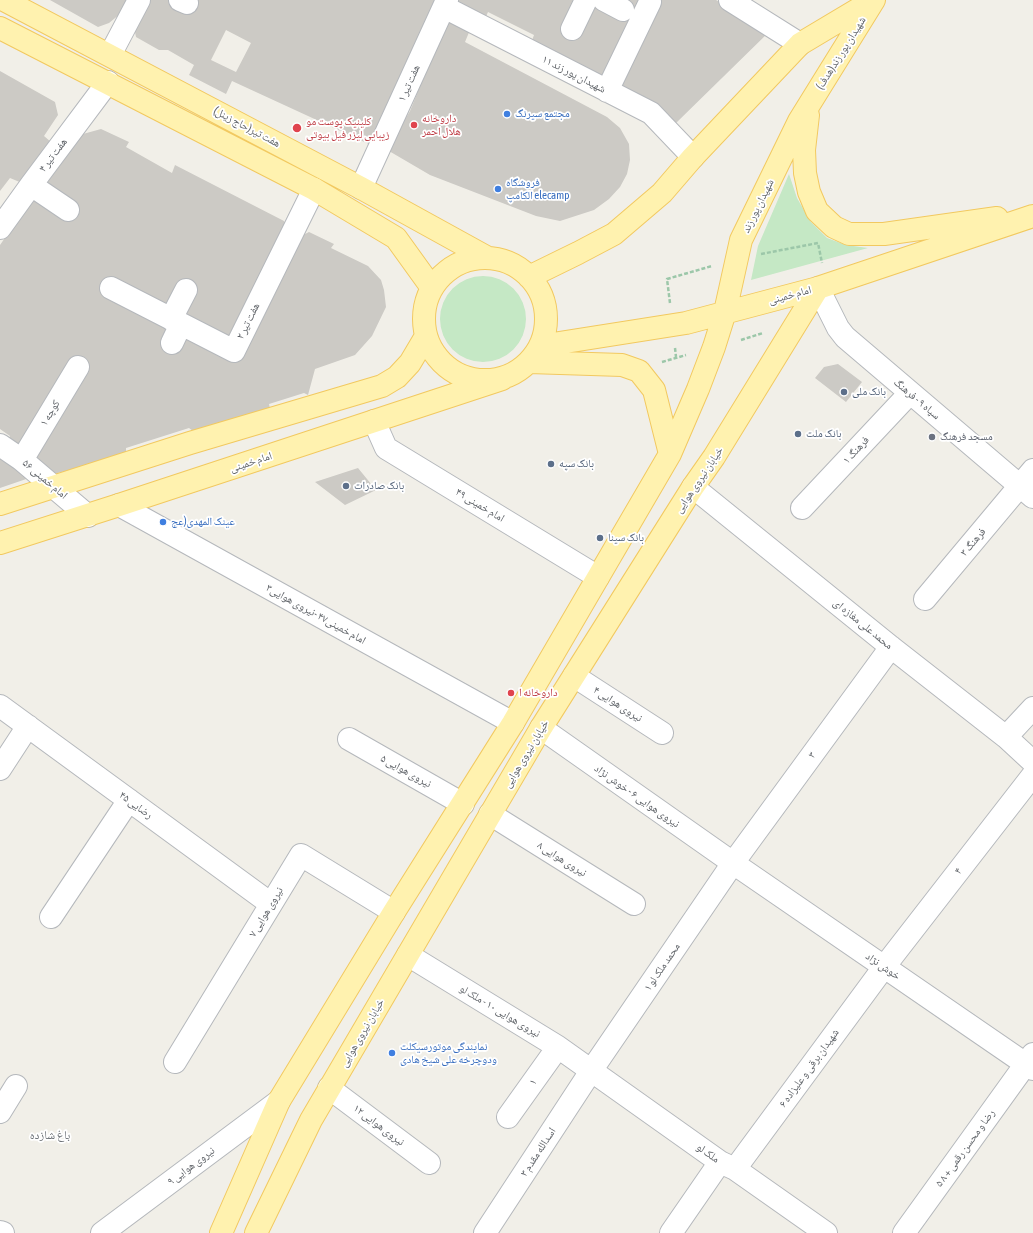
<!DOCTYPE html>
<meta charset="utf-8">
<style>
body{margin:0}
canvas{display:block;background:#f1efe8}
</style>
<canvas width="1033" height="1233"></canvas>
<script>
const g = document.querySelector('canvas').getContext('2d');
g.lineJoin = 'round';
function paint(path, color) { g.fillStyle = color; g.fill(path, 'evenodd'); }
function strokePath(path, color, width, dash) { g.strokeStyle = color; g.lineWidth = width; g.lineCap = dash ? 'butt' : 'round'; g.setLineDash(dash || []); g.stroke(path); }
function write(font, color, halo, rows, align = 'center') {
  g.font = font + ' "Asap Condensed","Noto Naskh Arabic",sans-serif'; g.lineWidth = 3.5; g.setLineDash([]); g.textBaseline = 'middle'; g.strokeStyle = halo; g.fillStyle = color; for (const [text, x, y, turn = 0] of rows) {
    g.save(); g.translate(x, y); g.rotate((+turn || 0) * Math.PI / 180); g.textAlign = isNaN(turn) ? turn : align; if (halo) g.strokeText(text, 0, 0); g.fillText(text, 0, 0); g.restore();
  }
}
paint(new Path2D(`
 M789,174L797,198L811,222L827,238L846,245L868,248L751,280L758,246Z
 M440 319a43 43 0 1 1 86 0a43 43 0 1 1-86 0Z`), '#c5e8c5');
paint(new Path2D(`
 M50,0H128L120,14L109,23L98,27Z
 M144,0H440L371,145L232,81L226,94L189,75L194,65L168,50H159L136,37L133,22ZM226,30L251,43L236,72L211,60Z
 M452,0H647L605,85L530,46L534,35L488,12L483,23Z
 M653,0H716L770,31L675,124L612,88Z
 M449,15L472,25L465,42L607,117L620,128L629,144L630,160L627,174L620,187L609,199L594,210L560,221L536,216L430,175L389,151L393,140L410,111Z
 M0,71L55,102L58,115L44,136L51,142L22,183L10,178L0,191Z
 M101,129L129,142L126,147L172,173L175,165L284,221L287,227L286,231L230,343L177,316L193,282L186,279L173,305L166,308L115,281L107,278L101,288L177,326L169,343L174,346L182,328L236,356L295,239L309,232L334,244L331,248L368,266L381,280L384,290L386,307L372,336L355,355L315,369L308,395L304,393L269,404L270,409L193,431L189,428L126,448V452L109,457V460L54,474L30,458L41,444L37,442L85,366L76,361L24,445H21L9,439L10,436L0,429V245L37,192L68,214L73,208L41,188L83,134Z
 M838,364L862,382L846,402L815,378L824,367Z
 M0,454L35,476L0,488Z
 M358,468L376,490L345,505L315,482Z`), '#cccac5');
const minor = new Path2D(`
 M180,0L187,3
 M604,0L623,10
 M730,0L800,44
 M444,7L651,113L693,157
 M572,29L586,0
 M110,55L139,0
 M607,91L650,2
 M31,185L68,210
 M361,188L447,0
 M0,228L31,185L108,82
 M111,288L234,351L314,189
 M818,288L838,328L845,337L1033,497
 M171,319L186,290
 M172,343L181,324
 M374,421L386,448L598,577
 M0,445L22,460L88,516
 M22,460L78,367
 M693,487L891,647L1006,737L1033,762
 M119,505L513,723
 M802,508L910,393
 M925,599L1033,470
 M574,676L662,733
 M0,706L271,904
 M541,728L733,863L1033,1069
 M1006,737L1033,708
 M349,739L463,804
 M0,769L28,726
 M490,814L634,904
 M51,917L129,800
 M408,955L558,1047L720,1162L735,1169L826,1233
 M175,1062L301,855L394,912
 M329,1088L429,1163
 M0,1112L16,1086
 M508,1117L558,1047
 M735,1169L884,967L1033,775
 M0,1232L3,1233
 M102,1233L279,1101
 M485,1233L591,1071L733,863L891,647
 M671,1233L720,1162
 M904,1233L1033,1054`);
const major = new Path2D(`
 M4,0L361,188L488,258
 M0,28L314,189L396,238L432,288
 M808,115L804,150L805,173L809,192L817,211L834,227L849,234H884L997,218
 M424 319a61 61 0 1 1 122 0a61 61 0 1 1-122 0Z
 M529,277L578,253L614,234L662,193L693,157L800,44L872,1
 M540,346L686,323L818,288L1033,216
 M529,362L622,365L639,371L654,390L670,454
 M0,504L190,443L382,386L397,377L410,363L426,336
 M0,543L119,505L502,379
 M221,1233L279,1101L394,912L513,723L670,454L698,389L714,347L725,312L741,240L799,121L874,0
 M256,1233L311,1120L372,1016L541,728L693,487L714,457L818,288`);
strokePath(minor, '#b5b8bc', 24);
strokePath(major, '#f2c960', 24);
strokePath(new Path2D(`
 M761,254L818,243L822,263
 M670,303L667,279L712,266
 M741,340L763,333
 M675,348L676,357
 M662,362L686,355`), '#9cc7a9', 2.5, [4, 2]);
strokePath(minor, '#fff', 22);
strokePath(major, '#fff2af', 22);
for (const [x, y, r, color] of [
 [507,114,4,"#3f7fe0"],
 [414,125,4,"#e0444e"],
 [297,128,5,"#e0444e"],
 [498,189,4,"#3f7fe0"],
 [844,392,4,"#5c6f8a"],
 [798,434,4,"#5c6f8a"],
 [932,437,4,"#6b7280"],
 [551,464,4,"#5c6f8a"],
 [346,486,4,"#5c6f8a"],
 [163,522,4,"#3f7fe0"],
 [600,538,4,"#5c6f8a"],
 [511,693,4,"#e0444e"],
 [392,1053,4,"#3f7fe0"]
]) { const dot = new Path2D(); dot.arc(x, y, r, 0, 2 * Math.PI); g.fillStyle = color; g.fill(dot); strokePath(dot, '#fff', 1.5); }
write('11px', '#5f6368', '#fff', [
 ["شهیدان پور زند(هدف)",841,53,-58],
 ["شهیدان پور زند ۱۱",574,74,27],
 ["هفت تیر ۱",409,83,-66],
 ["هفت تیر(حاج زینل)",247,127,28],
 ["هفت تیر ۴",53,155,-53],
 ["شهیدان پور زند",758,206,-64],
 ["امام خمینی",790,295,-15],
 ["هفت تیر ۲",248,321,-64],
 ["سپاه ۹ - فرهنگ",917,399,40],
 ["کوچه ۱",50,413,-59],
 ["فرهنگ ۱",856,450,-47],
 ["امام خمینی",251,462,-18],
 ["امام خمینی ۵۶",45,479,40],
 ["خیابان نیروی هوایی",699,480,-56],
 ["امام خمینی ۴۹",480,505,31],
 ["فرهنگ ۳",973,542,-50],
 ["امام خمینی۴۷ -نیروی هوایی۳",316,614,29],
 ["محمد علی مغازه ای",863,624,39],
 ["نیروی هوایی ۴",618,704,33],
 ["خیابان نیروی هوایی",526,754,-59],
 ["۳",812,755,-54],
 ["نیروی هوایی ۵",406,771,29],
 ["نیروی هوایی ۶ - خوش نژاد",637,796,35],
 ["رضایی ۴۵",136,805,36],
 ["نیروی هوایی ۸",562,859,32],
 ["۴",958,871,-52],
 ["نیروی هوایی ۷",266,912,-59],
 ["خوش نژاد",883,966,34],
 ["۱ محمد ملک لو",662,967,-56],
 ["نیروی هوایی ۱۰ - ملک لو",500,1011,31],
 ["خیابان نیروی هوایی",362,1033,-60],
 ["۶ شهیدان برقی و علیزاده",809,1068,-54],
 ["۱",533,1082,-54],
 ["نیروی هوایی ۱۲",379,1125,37],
 ["۵ رضا و محسن رقمی + ۸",965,1148,-54],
 ["۳ اسدالله مقدم",538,1152,-57],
 ["ملک لو",708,1153,35],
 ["نیروی هوایی ۹",191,1166,-37]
]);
write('11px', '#366cbe', '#fff', [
 ["مجتمع سیرنگ",515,114],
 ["فروشگاه",506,183],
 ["الکامپ elecamp",506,196],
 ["عینک المهدی(عج",171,522],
 ["نمایندگی موتورسیکلت",400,1047],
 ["ودوچرخه علی شیخ هادی",400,1060]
], 'left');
write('11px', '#be3a42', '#fff', [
 ["داروخانه",422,119],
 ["هلال احمر",422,132],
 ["کلینیک پوست مو",306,122],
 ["زیبایی لیزر فیل بیوتی",306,135],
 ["داروخانه ا",519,693]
], 'left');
write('11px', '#4e5e75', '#fff', [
 ["بانک ملی",852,392],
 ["بانک ملت",806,434],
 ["بانک سپه",559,464],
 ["بانک صادرات",354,486],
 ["بانک سینا",608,538]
], 'left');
write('11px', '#5b616d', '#fff', [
 ["مسجد فرهنگ",940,437]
], 'left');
write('12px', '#70757a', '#fff', [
 ["باغ شازده",50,1135]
]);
</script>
